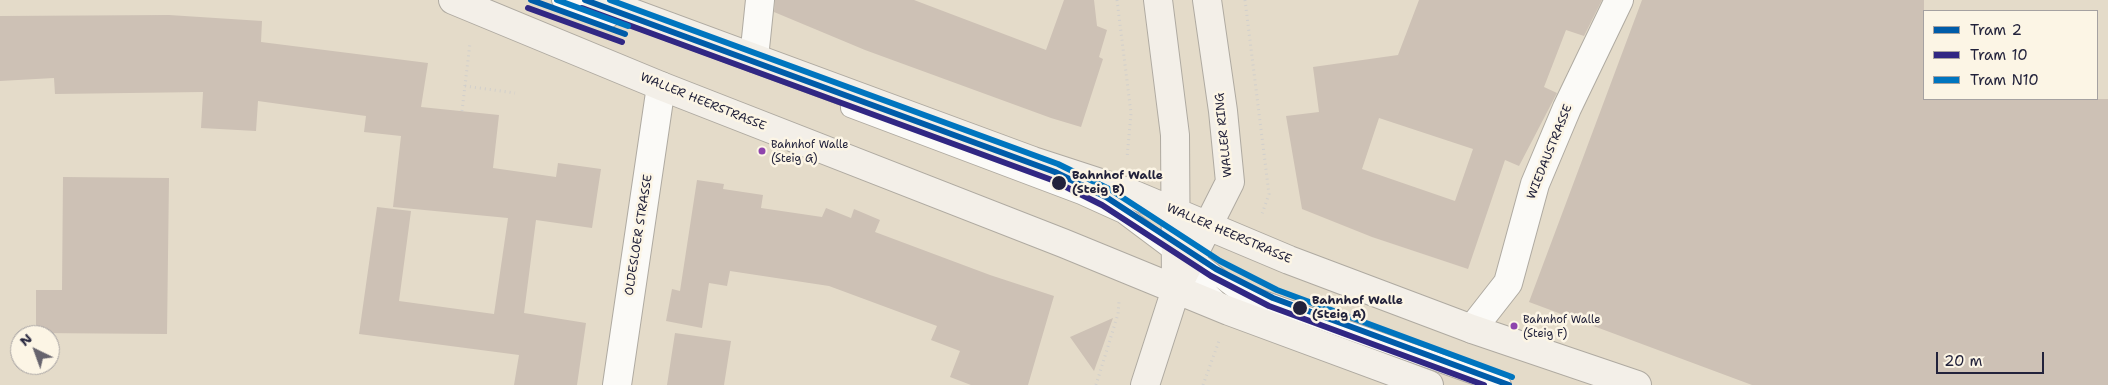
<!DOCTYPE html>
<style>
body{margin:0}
#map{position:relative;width:2108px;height:385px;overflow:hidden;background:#e4dbc9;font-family:"Shantell Sans",sans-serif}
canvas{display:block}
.legend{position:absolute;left:1923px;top:10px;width:175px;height:90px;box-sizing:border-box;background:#fcf5e5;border:1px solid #a5a1a1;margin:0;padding:6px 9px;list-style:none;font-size:15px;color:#22223b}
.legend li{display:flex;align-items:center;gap:10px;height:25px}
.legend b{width:25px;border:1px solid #a5a1a1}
.north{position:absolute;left:10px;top:325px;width:50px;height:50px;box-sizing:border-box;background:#fcf5e5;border:1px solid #a5a1a1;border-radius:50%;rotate:318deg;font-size:14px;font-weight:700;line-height:20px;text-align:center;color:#22223b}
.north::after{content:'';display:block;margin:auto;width:18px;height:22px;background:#66636d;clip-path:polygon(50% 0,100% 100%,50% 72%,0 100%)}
.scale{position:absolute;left:1936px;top:352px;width:108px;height:22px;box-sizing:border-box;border:2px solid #22223b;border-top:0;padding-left:6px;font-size:15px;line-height:18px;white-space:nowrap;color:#22223b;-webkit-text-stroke:4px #fcf5e5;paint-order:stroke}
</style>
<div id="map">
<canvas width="2108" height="385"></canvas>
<ul class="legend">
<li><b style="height:6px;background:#005ca9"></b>Tram 2</li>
<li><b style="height:6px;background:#312783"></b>Tram 10</li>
<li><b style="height:6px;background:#0075bf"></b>Tram N10</li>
</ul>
<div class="north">N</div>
<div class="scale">20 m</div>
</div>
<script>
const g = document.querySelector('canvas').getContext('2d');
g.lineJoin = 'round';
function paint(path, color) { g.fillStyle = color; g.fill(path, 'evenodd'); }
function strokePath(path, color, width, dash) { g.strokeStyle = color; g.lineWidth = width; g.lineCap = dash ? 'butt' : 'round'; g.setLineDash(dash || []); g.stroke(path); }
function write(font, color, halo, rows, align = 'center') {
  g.font = font + ' "Shantell Sans",sans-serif'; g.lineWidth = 5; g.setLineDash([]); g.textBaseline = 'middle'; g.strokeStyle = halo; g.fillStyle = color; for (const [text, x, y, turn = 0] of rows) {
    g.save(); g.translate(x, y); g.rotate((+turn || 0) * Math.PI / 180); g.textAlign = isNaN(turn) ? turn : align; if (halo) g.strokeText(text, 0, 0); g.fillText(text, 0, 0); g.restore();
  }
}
paint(new Path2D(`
 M775,0H914L1046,50L1064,0H1094L1097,26L1107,30L1099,57L1103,59L1081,127L1051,118L865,50L774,12Z
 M1419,0H1602L1584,36L1566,30L1544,87L1557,93L1519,166L1505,160L1468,269L1372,237L1302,209L1286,116L1319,112L1313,67L1398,55ZM1379,118L1473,149L1455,201L1362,169Z
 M1642,0H1924V99H2108V385H1752L1529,302Z
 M169,15L262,21L261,42L428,63L421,107L499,115L493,168L556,177L558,163L601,169L592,228L536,220L524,313L586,323L577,385H514L519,355L359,334L377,207L411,211L399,301L494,314L508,218L393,207L401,136L364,132L366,116L258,101L256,131L201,128L203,92L55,94L54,78L0,81V16Z
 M63,177L169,178L167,334L36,333V290H62Z
 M697,180L724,184L723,189L763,195L761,208L822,217L826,208L851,218L854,209L880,220L875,232L990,275L1054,296L1028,385H971L950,377L960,351L931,340L937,326L829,286L730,271L727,286L709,283L702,328L666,321L672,289L680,291Z
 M1113,318L1094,371L1070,337Z
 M675,333L731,341L724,385H667Z`), '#cdc1b5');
const lane = new Path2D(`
 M561,0L610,18
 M850,108L1081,195L1123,214L1175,253L1186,270L1219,302
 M1185,251L1235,290L1502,385`);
const street = new Path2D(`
 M754,58L760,0
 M1472,329L1508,283L1535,184L1567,108L1619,0
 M617,385L661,86`);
const secondary = new Path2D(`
 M453,0L661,86L1063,243L1229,311L1429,385
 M597,0L1033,161L1125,191L1289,260L1472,329L1637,385
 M1158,0L1175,135L1176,285
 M1145,385L1176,289L1230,182L1223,111L1207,0`);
strokePath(lane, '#afaaa1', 20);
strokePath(street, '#afaaa1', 30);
strokePath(secondary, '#afaaa1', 30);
strokePath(new Path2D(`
 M1117,0L1131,113L1127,158
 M1245,0L1269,194L1262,214
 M465,86L515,93
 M462,111L470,43
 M1096,385L1118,314L1119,302
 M1203,385L1219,341`), '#d1cfcc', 3, [1, 4]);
strokePath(lane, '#fbfaf7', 18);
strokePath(street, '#fbfaf7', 28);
strokePath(secondary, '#f3efe8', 28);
strokePath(new Path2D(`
 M531,0L625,34
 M585,0L1055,172L1106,197L1216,269L1273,298L1509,385`), '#005ca9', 6);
strokePath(new Path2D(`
 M528,8L622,42
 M582,8L1052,180L1102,205L1211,276L1269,306L1484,385`), '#312783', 6);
strokePath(new Path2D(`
 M557,0L628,26
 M610,0L1058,164L1111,190L1220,261L1277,290L1512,377`), '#0075bf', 6);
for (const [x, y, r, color] of [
 [762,151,4.5,"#8e44ad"],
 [1059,183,8,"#22223b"],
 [1300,308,8,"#22223b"],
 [1514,326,4.5,"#8e44ad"]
]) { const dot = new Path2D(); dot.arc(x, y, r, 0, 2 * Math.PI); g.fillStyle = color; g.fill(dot); strokePath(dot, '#fcf5e5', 2); }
write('11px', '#22223b', '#fcf5e5', [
 ["Bahnhof Walle",771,145],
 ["(Steig G)",771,159],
 ["Bahnhof Walle",1523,320],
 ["(Steig F)",1523,334]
], 'left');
write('12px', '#22223b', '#fcf5e5', [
 ["WALLER HEERSTRASSE",703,102,22],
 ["WALLER RING",1224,135,-96],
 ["WIEDAUSTRASSE",1550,152,-68],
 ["WALLER HEERSTRASSE",1229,234,23],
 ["OLDESLOER STRASSE",639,235,-81]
]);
write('bold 12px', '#22223b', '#fcf5e5', [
 ["Bahnhof Walle",1072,176],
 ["(Steig B)",1072,190],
 ["Bahnhof Walle",1312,301],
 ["(Steig A)",1312,315]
], 'left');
</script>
